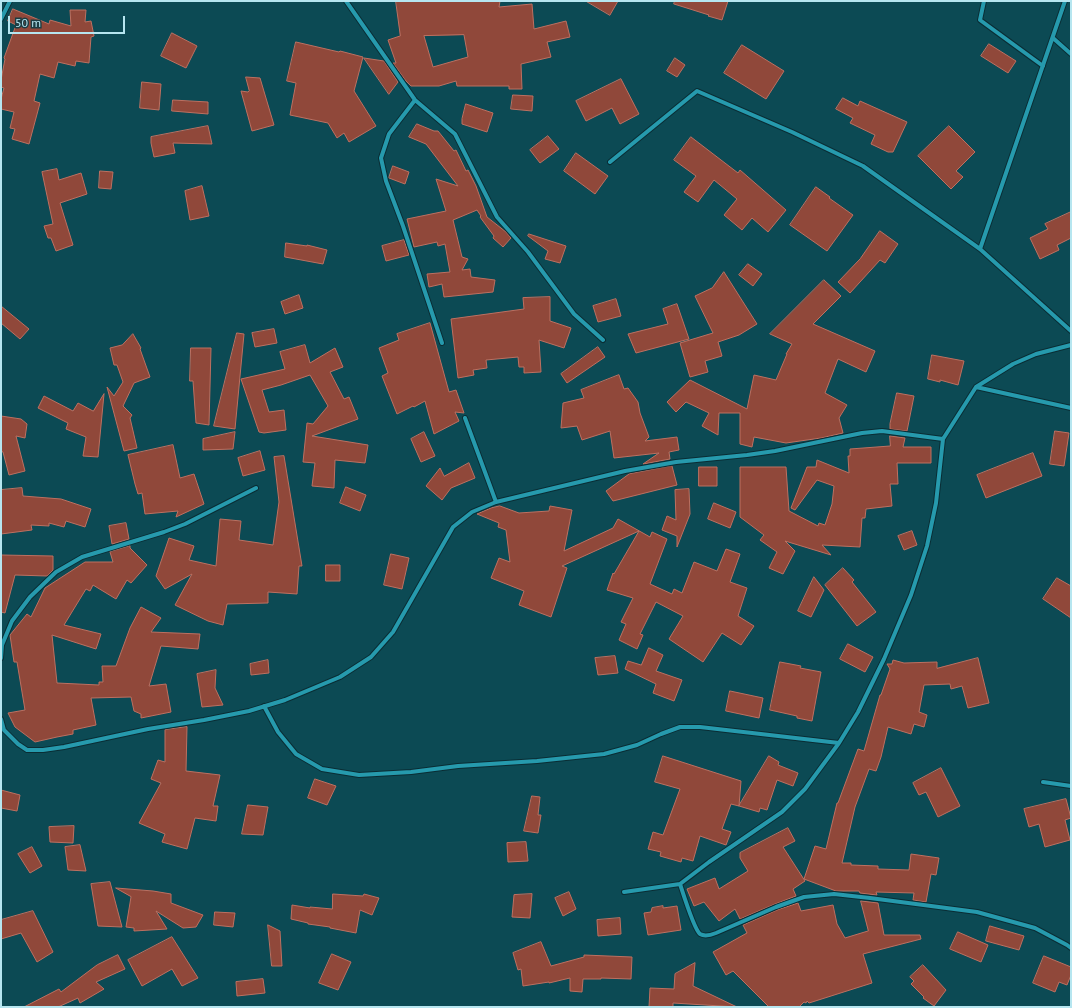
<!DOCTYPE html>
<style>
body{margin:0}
#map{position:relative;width:1072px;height:1008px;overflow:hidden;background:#0c4a54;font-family:"PT Sans",sans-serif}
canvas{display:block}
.frame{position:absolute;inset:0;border:2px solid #b6e6f0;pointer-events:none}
.scale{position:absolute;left:8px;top:16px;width:117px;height:18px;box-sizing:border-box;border:2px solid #b6e6f0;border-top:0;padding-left:5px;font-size:12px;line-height:14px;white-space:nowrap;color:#b6e6f0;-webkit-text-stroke:3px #1b3d43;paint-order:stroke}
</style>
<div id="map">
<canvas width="1072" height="1008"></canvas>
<div class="frame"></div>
<div class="scale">50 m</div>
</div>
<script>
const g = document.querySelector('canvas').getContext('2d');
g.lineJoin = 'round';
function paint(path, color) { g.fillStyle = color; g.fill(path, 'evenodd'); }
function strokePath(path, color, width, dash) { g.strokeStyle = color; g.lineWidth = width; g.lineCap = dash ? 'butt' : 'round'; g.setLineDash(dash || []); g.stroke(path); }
const building = new Path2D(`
 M396,1H500L499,7L532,4L534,29L566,21L570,37L547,42L551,57L521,64L522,89H509V86H457L456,81L439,86H411L406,81L393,63H396L388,40L400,36ZM464,35L468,57L433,67L424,36Z
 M586,1H618L610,15Z
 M675,1H728L722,20L708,16L709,15L674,4Z
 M13,9L49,24L50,20L71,26L70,10H86L85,22L91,21L94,36L91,37L89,63L76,61L75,66L58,62L54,78L40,74L34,101L40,103L29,144L12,139L15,129L10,128L14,112L1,109V99L4,88L1,87V80L5,59L4,58L16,25L8,21Z
 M172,33L197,46L186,68L161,56Z
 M296,42L339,52L340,51L363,57L354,91L376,126L349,142L344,133L337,138L328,123L290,115L296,83L287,81Z
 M989,44L1016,61L1008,73L981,56Z
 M742,45L784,71L766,99L724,73Z
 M364,58L384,61L398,82L389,94Z
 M675,58L685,65L677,77L667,71Z
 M246,77L260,78L274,125L252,131L241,91L248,92L249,91Z
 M621,79L639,114L620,124L612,108L586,121L576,101Z
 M142,82L161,84L159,110L140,108Z
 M513,95L533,96L532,111L511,109Z
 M843,98L858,106L860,101L907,122L893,152H888L871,144L875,135L850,123L853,118L836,109Z
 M173,100L208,102V114L172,111Z
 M466,104L493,113L487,132L462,124V119Z
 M417,124L434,131H438L454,151L456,150L466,171L468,170L476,186L487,217L506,232L511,238L503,247L493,238L494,236L480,217L481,216L477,210L453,220L462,257L468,259L462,270L470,269L471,277L495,280L493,292L444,297L442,284L429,287L427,274L450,272L445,244L438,246L437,242L414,247L407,219L446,211L436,179L458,186L426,144L409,137Z
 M208,126L212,144L173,143L175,153L154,157L151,143V137Z
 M949,126L975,152L956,171L963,177L951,189L918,156Z
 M548,136L559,149L540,163L530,150Z
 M691,137L738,173L740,170L786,210L768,232L752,218L742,230L724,215L737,199L714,180L698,202L684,192L696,176L674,160Z
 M576,153L608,176L595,194L564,171Z
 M393,166L409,172L405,184L389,178Z
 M57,169L59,180L81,173L87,194L60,203L73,245L56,251L51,238H48L44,226L53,224L42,172Z
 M100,171L113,172L111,189L99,188Z
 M202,186L209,216L190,220L185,191Z
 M816,187L830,197L829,198L853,215L827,251L790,225Z
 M1071,212V238L1057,245L1059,250L1040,259L1030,238L1048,229L1045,224Z
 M880,231L898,244L885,263L880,260L850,293L838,282L860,259Z
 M529,234L566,246L560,263L545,259L548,251L528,236Z
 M404,240L409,255L386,261L382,246Z
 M286,243L307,246V245L327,250L323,264L285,257Z
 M748,264L762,274L753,286L739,275Z
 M724,272L757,324L739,335L718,342L722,356L705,361L708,372L690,377L680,343L713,333L695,296L712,288Z
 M824,280L841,296L813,324L875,351L866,372L838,359L825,393L847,405L839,418L843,433L821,438L786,443L754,437L752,447L740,444V413H719L718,435L702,426L709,413L686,402L676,412L667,402L690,380L747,409L754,375L776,380L787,354H786L792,344L770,334Z
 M299,295L303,308L285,314L281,302Z
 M550,297V321L571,328L564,348L539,340L541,372L524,373V367H519L518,357L486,360L487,368L473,370L474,375L458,378L451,319L524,309L523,298Z
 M616,299L621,316L598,322L593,306Z
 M677,304L689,339L636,353L628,334L668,324L663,309Z
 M1,306L29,329L20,339L1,323Z
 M430,323L449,392L456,390L464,413L455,412L459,421L434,434L425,401L414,407L413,406L397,414L382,376L388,373L379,348L399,340L397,334Z
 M274,329L277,343L255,347L252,333Z
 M237,333L244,334L235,429L214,426Z
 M133,334L141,348L140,349L150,377L134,383L123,406L132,415L130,418L137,448L124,451L107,387L114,396L123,382L117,365H114L110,348L122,345Z
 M305,345L310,363L335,348L343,367L330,372L344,399L349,397L358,419L312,436L368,445L365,463L335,460L334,488L312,486L315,463L303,462L307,423L313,424L328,406L310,375L281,385L262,390L269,412L284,410L286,430L264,433L259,432L241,379L285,369L280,352Z
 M598,347L605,357L567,383L561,374Z
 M191,348H211L209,425L196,423L193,381H190Z
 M932,355L964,361L958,385L940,380V382L928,379Z
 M619,375L624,389L628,388L638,402L640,413L649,437L645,441L677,437L679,450L669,452L670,459L643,464L659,453L614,458L610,431L582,440L577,426L561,428L563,403L584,398L581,390Z
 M897,393L914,396L907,431L890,429V424Z
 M104,394L98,457L83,456L86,437L66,429L68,423L38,408L44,396L73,411L78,403L93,411Z
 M1,416L21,419L27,424L25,438L16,436L25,471L9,475L3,452L1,451Z
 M1055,431L1069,433L1064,466L1050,464Z
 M235,432L233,449L203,450V439Z
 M424,432L435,456L421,462L411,439Z
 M890,436L905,438L903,447H931V463H897L898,484H890L892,506L866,509L865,518H862L860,547L822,545L831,555L785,541L795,551L783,574L769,568L777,552L760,540L764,535L740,517V467H786L789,511L818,526L819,523L825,525L832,504L834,486L817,480L795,510L791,508L807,467H816L817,460L849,473L848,456H850V449L890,446Z
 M173,445L180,478L194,474L204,504L176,517L178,511L145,514L142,493L138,494L135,484L128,455Z
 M260,451L265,470L243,476L238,458Z
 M1033,453L1042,476L986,498L977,475Z
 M284,456L302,566H299L297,594L268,592V603L227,604L223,625L208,621L175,605L192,574L165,589L156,576L169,538L194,546L189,560L216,566L220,519L241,521L239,540L273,545L279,502L274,457Z
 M469,463L475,478L451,488L442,500L426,486L440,468L444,476Z
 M672,466L677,485L613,501L606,491L629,474Z
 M699,467H717V486H699Z
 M346,487L366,495L360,511L340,503Z
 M22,488L23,496L61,499L91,509L85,527L66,521L64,527L49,523V526L31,525L32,530L1,534V490Z
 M689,489L690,514L677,547V536L662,530L667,516L676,520L675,490Z
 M714,503L736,512L730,528L708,519Z
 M500,506L519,513L549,511L550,506L572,510L564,551L613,528L618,519L650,537L652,532L667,539L650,584L672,594L674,589L682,593L694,562L717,571L726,549L740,554L730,582L747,588L738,616L754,626L741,645L722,633L703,662L669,639L683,616L656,602L640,634L643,635L637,649L619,640L626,624L621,622L633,598L607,590L613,573L614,574L639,531L562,566L567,568L551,617L519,605L524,591L491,578L499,558L510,562L506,530L498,527L499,523L477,514L491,508Z
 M126,523L129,539L112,544L109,526Z
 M912,531L917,545L904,550L898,536Z
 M130,546V548L147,565L131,583L127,580L116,599L93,585L90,591L86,589L64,625L101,634L96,649L52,635L57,683L99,685V682H103L102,666H116L130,628L141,607L161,618L151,632L200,634L198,649L161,646L149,686L166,684L171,712L141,718V714L134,711L131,697L91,698L96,725L73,730V734L57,737L35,742L15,727L8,713L25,710L17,662H14L10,635L27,614L31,617L45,588L85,562H113L110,552Z
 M391,554L409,558L402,589L384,585Z
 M1,555L53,556V570L47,576L15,575L5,613L1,612Z
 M326,565H340V581H326Z
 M843,568L854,580L852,582L876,612L857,626L825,585Z
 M814,577L824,590L811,617L798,611Z
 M1057,578L1071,586V618L1043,599Z
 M848,644L873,657L865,672L840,659Z
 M649,648L663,655L656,671L682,680L674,701L653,693L656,684L625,669L628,661L641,665Z
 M615,656L618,673L598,675L595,658Z
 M978,658L989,703L968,708L962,686L951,689L950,684L924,685L919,712L927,715L924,727L914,724L911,734L888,727L881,757L876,771L869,769L855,807L842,863H851V865L878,866V869L909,870L911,854L939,858L936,875L931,874L926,902L913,900L914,893L876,892L877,895L860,893L859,891H836L804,879L815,846L826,849L837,803H838L858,749L864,751L880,695H881L890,669L887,664H892L893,660L904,663L937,662V668Z
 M268,660L269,673L251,675L250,664Z
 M780,662L801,666L800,668L821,672L812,721L797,718V716L770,710Z
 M216,670L215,688L223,705L202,707L197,674Z
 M730,691L763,698L759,718L726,711Z
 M187,727L186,771L220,775L213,806H218L216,821L195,818L187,849L162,842L165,834L139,823L161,783L151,779L158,760L165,762V730Z
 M663,756L741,781L739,806L731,804L722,829L731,832L726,845L700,836L693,861L682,858L681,862L660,856L661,852L648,849L653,832L663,835L680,789L655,782Z
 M769,756L779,762L778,765L798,773L793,786L777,780L767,810L760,808L759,812L739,806Z
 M941,768L960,806L938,817L926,792L919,795L913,783Z
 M315,779L336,786L327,805L308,798Z
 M1,790L20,795L17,811L1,808Z
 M532,796L540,797L538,815H541L538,833L524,831Z
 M1066,799L1071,818L1065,820L1070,840L1045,847L1039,824L1029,827L1024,809Z
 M248,805L268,807L263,835L242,834Z
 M74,826L73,843L50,842L49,827Z
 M788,828L795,841L783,847L805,881L793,889L796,896L775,904L740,919L735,909L719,921L704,902L694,906L687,889L715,878L719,889L748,871L740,858V853Z
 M526,842L528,861L508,862L507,843Z
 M80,845L86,871L68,870L65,847Z
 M32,847L42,866L30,873L18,854Z
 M110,882L122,927L98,926L91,884Z
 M116,888L153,891L171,894V903L203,915L196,927L183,928L156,911L167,929L134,931V928L126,927L131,897Z
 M569,892L576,909L563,916L555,898Z
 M333,894L363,896L364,894L379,898L372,915L360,910L356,933L330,928V927L308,924V923L291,919L292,905L310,908V907L332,909Z
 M532,894L530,918L512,917L514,895Z
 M861,901L878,903L884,935H920L921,939L863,954L872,983L809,1003L807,1001L806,1003L804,1002L799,1007H769L733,971L726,975L713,952L747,933L743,925L777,910L798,903L801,911L833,905L837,924L845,938L868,931Z
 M663,906V908L677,906L681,930L648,935L644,913L651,912L652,908Z
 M33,911L53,952L37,962L21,933L1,939V920Z
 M215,912L235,913L233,927L214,925Z
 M620,918L621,934L598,936L597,920Z
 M268,925L280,931L282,966H272Z
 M990,926L1024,936L1019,950L986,941Z
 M958,932L988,945L981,962L950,949Z
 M172,937L198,978L182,986L172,969L142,986L128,960Z
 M541,942L551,966L584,957V955L632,957L631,979L601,978V979H583L582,992L570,991V978L549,983V982L523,986L521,969L518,970L513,953Z
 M332,954L351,962L338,990L319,983Z
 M118,955L125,969L96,982L104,989L80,1003L78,998L58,1007H24L59,989L61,992L97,965Z
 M1044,956L1071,967V975L1067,985L1059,982L1055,992L1033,983Z
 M695,963L693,986L737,1007L673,1003V1007H649L650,988L674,989L675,974Z
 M923,965L946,990L934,1006L923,998L924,997L911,984L914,981L910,977Z
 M263,979L265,993L237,996L236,982Z`);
paint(building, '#90483a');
strokePath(building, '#bd7061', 1);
const minor = new Path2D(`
 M346,1L415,100L455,134L497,217L528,252L574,314L603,340
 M984,1L980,20L1043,66
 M1,19L10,1
 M1053,38L1071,54
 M415,100L389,134L381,158L386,181L403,226L442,343
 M610,162L697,91L792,132L863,166L980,249L1071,331
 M980,249L1065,1
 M976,387L1071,408
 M465,418L496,502
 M1,658L2,645L12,621L30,597L56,572L82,557L164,532L185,524L256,488
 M264,706L278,732L296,754L322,769L359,775L411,772L458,766L537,761L604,754L637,745L661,734L680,727H700L839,743
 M1,719L4,730L18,744L27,750H43L64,747L148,729L204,720L249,711L285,700L340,677L371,657L393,632L453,527L472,512L496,502L625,471L676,462L747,455L775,451L862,433L882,431L943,439
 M1043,782L1071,786
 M680,884C683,893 694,929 700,934C705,937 711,935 716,933L776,907L804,897L834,894L870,898L977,912L1035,928L1067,945L1071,948
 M624,892L680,884L709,862L782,812L805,789L839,743L858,712L884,659L911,595L927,546L936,503L943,439L976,387L1013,364L1036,354L1071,345`);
strokePath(minor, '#0a2d34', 6);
strokePath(minor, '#269aad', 4);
</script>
